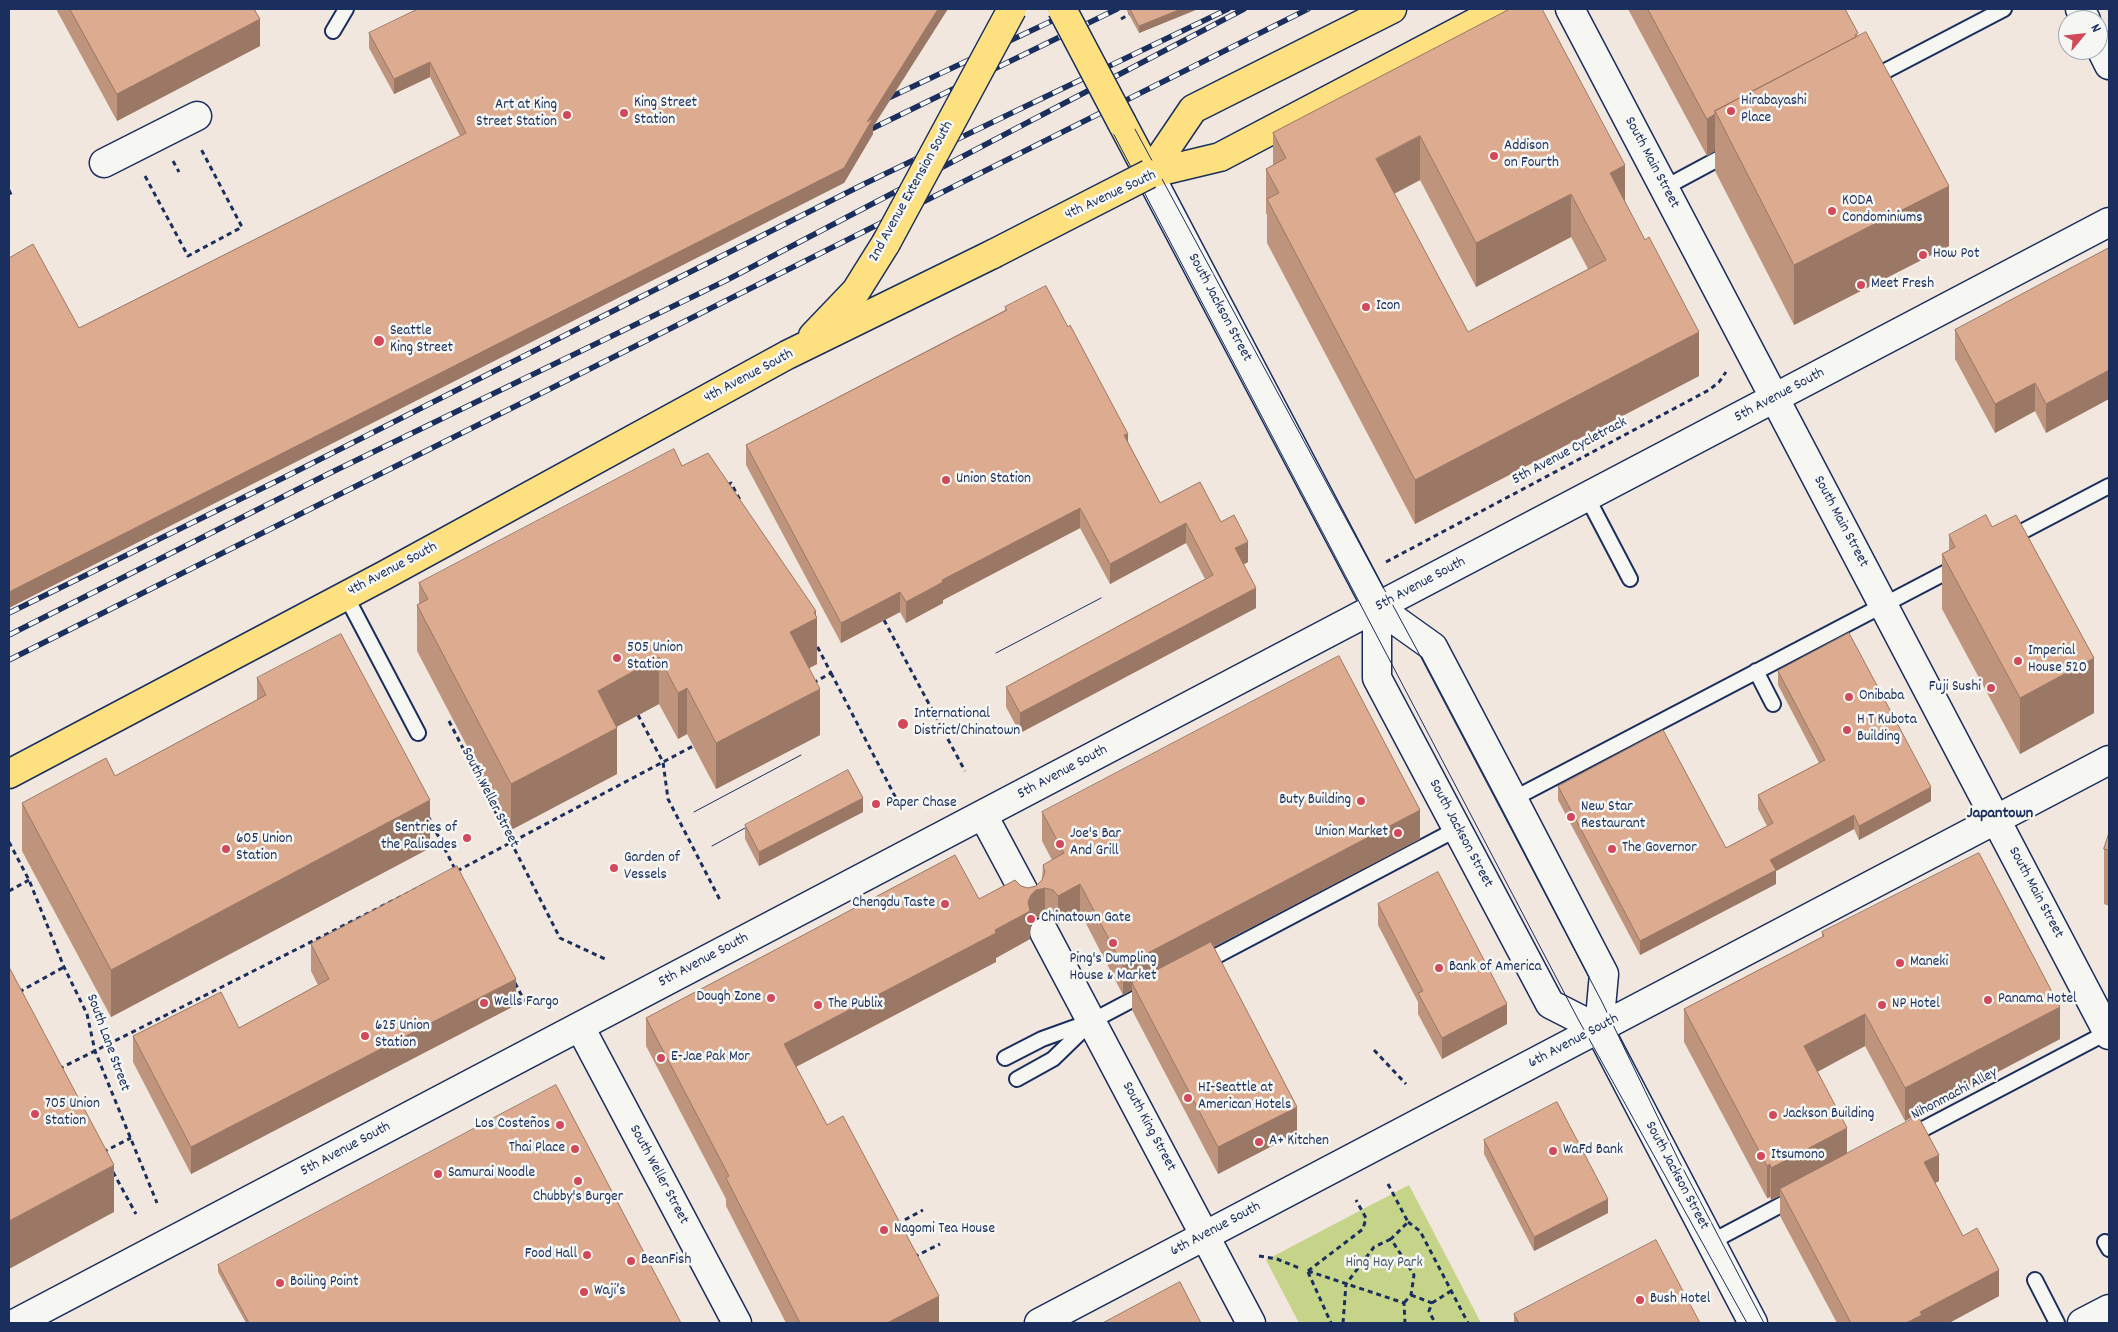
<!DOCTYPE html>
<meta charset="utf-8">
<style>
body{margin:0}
#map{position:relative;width:2118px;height:1332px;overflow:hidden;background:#f1e7de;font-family:Dekko,sans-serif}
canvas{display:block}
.frame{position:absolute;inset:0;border:10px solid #1b2f5e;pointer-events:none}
.north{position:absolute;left:2058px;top:10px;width:50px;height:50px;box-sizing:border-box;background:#f6f6f2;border:1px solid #9ea6b7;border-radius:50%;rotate:62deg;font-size:14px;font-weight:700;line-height:20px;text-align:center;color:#1b2f5e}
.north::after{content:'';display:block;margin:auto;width:18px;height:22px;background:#d1495b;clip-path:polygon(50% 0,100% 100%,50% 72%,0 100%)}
</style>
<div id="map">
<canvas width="2118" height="1332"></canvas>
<div class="frame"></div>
<div class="north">N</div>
</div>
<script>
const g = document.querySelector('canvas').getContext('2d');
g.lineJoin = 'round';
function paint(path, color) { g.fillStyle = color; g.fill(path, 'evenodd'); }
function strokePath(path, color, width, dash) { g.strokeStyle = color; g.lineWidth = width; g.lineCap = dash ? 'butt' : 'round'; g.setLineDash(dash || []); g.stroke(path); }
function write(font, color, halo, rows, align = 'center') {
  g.font = font + ' Dekko,sans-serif'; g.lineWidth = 5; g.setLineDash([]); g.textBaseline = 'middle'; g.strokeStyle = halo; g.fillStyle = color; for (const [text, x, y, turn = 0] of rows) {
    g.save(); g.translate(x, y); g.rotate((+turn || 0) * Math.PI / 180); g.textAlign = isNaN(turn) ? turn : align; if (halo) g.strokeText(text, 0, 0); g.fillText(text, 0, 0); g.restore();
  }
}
paint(new Path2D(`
 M1409,1185L1481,1323H1299L1266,1260Z`), '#c5d489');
const lane = new Path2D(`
 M333,31L346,9
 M1870,79L2004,9
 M1664,188L1731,152
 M1587,497L1630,579
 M2008,539L2109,486
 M346,596L418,733
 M1756,671L1773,704
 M1513,799L1958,566
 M1201,964L1457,829
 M1005,1058L1042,1039L1092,1021L1149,991
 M1017,1079L1053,1059L1088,1025
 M1908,1137L2108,1032
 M1711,1242L1796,1197
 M2105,1242L2109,1249
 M2035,1280L2057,1323`);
const street = new Path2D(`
 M2080,9L2086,20
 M2098,43L2109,65
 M104,163L197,116
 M1775,399L2109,1035
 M983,815L1029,901
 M1044,932L1251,1323
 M580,1027L737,1323
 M2082,1323L2109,1309`);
const secondary = new Path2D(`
 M1570,9L1775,399
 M1149,174L1377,607L1433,647L1513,799L1604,974L1599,1029L1753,1323
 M1377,607V678L1550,1004L1599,1029
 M16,1323L2109,222
 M1039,1323L2109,760`);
const primary = new Path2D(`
 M1122,123L1149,174
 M1149,174L1220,157L1501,9
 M1149,174L1193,109L1392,9
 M813,336L856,291L886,243
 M9,774L385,575L787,355L993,254`);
strokePath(lane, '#1b2f5e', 18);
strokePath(street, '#1b2f5e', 31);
strokePath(secondary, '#1b2f5e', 31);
strokePath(primary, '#1b2f5e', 31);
strokePath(new Path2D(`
 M1121,19L1131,13
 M173,161L179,172
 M145,176L188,256L242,227L200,147
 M9,190L12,197
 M727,485L731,483L741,502
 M1386,562L1709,390L1719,382L1726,372
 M884,620L965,771
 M831,673L900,806
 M813,683L831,673L816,644
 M638,715L663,762L668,799L720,900
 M449,721L560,938L605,959
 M428,816L456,871
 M9,842L29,880L64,967L87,1014L95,1051L157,1203
 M457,871L697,744
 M9,891L29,880
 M515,983L525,1002
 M19,992L64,967
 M1374,1050L1406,1084
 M59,1069L428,883
 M103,1152L131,1138
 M113,1172L136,1214
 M1388,1184L1408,1222L1391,1239L1414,1275L1411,1295L1404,1303
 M1408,1222L1420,1231L1468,1323
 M897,1224L923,1210
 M1259,1256L1277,1259L1299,1268
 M914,1257L940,1244
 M1308,1271L1404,1303L1405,1323
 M1308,1271L1363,1229L1366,1218L1356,1200
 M1308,1272L1331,1323
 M1411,1295L1432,1303L1429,1311L1435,1323
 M1432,1303L1451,1291
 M1343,1323L1346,1284L1374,1247L1391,1239`), '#1b2f5e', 3, [5, 4]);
strokePath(lane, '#f6f6f2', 14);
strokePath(street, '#f6f6f2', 28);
strokePath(secondary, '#f6f6f2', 28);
strokePath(primary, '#fde080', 28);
strokePath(new Path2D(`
 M1048,9L1578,1019L1747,1323
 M1072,9L1130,120L1416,648L1602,1002L1679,1161L1764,1323
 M996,653L1101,598
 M694,812L801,755
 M712,846L756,822`), '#1b2f5e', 1);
const rail = new Path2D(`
 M880,102L1077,9
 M861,134L1117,9
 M9,613L283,478L864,184L1228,9
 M9,635L326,475L727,280L1244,9
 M9,660L1308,9`);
strokePath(rail, '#1b2f5e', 5.5);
strokePath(rail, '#f6f6f2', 4, [11]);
const primaryBridge = new Path2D(`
 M1062,9L1122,123
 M886,243L1012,9
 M993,254L1149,174`);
strokePath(primaryBridge, '#1b2f5e', 31, []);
strokePath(primaryBridge, '#fde080', 28);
paint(new Path2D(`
 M56,9H257L255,10L260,46L117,121Z
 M1126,9H1198L1139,33Z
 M1510,9L1625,202L1699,376L1415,524L1267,243V215L1266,213V169L1273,165V133ZM1420,180L1476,287L1571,237L1588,269L1468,332L1394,194Z
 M1628,9H1845L1858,36L1949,246L1794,325L1715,171V151L1707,156Z
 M369,33L873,127V134L844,183L79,328L460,136L430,77L394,94L369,48Z
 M2109,248L2046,433L2035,411L1995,433L1955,359V330Z
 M1005,307L1128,442L1160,503L1221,522L1248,562L1244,564L1256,608L1020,733L1006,707V687L1205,579L1186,543L1110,584L1080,528L943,600V603L906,623L900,612L841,643L746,465V445L1005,310Z
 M682,466L816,615L817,664L809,668L820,735L716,789L687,734L678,739L659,704L617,726V774L511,830L417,651V605L419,604V583Z
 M1949,535L2094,713L2020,754L1942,609V554L1949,550Z
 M1778,671L1931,801L1859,840L1854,829L1776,871V884L1640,955L1558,800V786L1726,848L1767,826L1758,809V795L1819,763L1778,685Z
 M257,678L430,848L111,1017L22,851V803L115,776L257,700Z
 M863,812L759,866L745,839V825Z
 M1042,812L1420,839L1213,947L1297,1133L1218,1174L1132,1010V990L1123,995L1080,912L1058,924L1053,919L1045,916L1036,918L1030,925V939L996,958V962L796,1067L827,1125L939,1323H786L726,1206V1199L646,1046V1018L979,899L1021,886L1028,888L1036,886L1042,880L1043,865L1052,860L1042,841Z
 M2109,833V906L2104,904V849Z
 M1378,904L1507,1024L1442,1059L1418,1014V1002L1378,925Z
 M1822,932L2060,1039L1905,1121L1865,1046L1817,1072L1847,1154L1939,1181L1935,1183L1963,1236L1999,1296L1949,1323H1837L1780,1216V1196L1771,1200L1770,1197L1767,1198L1684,1042V1009L1822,937Z
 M311,944L516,1005L191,1174L133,1062V1036L239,1028L318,985L311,971Z
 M1484,1140L1608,1213L1534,1251L1484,1154Z
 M218,1265L681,1323H246L218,1272Z
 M1514,1314L1700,1323H1514Z`), '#be947c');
paint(new Path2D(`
 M938,9H948L873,127V134L844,183L9,608V592L867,122Z
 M1181,9H1198L1139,33V26Z
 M260,19V46L117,121V94Z
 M430,62V77L394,94V79Z
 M1715,114V151L1707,156V119Z
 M1420,136V180L1376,203V159Z
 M1625,165V209L1610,173Z
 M1949,186V246L1794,325V265Z
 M1571,194V237L1476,287V243Z
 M1699,332V376L1415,524V480Z
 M2109,370V399L2046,433V404Z
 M2035,383V411L1995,433V404Z
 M1128,434V454L1124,435Z
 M1080,508V528L943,600V603L906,623V602L942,580Z
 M1186,523V543L1110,584V564Z
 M1248,542V562L1235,569V548Z
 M1256,588V608L1020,733V713Z
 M900,592V612L841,643V623Z
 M816,611V618H817V664L790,678V632Z
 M659,657V704L598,737V691Z
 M2094,658V713L2020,754V698Z
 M687,688V734L678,739V693Z
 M820,689V735L716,789V743Z
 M617,728V774L511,830V784Z
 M1931,787V801L1859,840V826Z
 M863,798V812L759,866V852Z
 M430,800V848L111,1017V970Z
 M1420,810V839L1135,988L1132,983V990L1123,995V966Z
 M1854,815V829L1776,871V884L1640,955V941L1770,860Z
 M1080,884V912L1058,924V896Z
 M1045,888V916L1036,918L1031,924L1030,939L996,958V962L784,1073V1044L995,930L1028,902L1031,895L1036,890Z
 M516,979V1005L191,1174V1147Z
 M1507,1004V1024L1442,1059V1038Z
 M2060,1007V1039L1905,1121V1088Z
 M1865,1014V1046L1804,1079V1046Z
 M1297,1107V1133L1218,1174V1147Z
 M1847,1128V1160L1780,1189V1196L1771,1200V1168Z
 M1939,1155V1181L1924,1189V1162Z
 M1770,1164V1197L1767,1198V1166Z
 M114,1165V1212L9,1269V1221Z
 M1608,1199V1213L1534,1251V1237Z
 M1999,1270V1296L1949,1323H1906L1920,1312Z
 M939,1296V1323H887Z`), '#9b7865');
const building = new Path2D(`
 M70,9H254L260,19L117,94Z
 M418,9H938L867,122L873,118L844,168L9,592V258L33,244L79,328L466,133L430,62L394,79L369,33Z
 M1130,9H1181L1139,26Z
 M1510,9H1542L1625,165L1610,173L1645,240L1649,237L1699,332L1415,480L1267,199L1279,193L1266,169L1286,158L1273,133ZM1420,136L1476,243L1571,194L1606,260L1468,332L1376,159Z
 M1648,9H1845L1858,33L1855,35L1856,37L1715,111V114L1707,119Z
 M1866,32L1949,186L1794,265L1715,111Z
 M2109,248V370L2046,404L2035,383L1995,404L1955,330Z
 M1046,286L1068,327L1070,325L1128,434L1124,435L1160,503L1200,482L1221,522L1234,515L1248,542L1235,548L1256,588L1020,713L1006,687L1213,575L1186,523L1110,564L1080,508L942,580L943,582L906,602L900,592L841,623L746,445L1007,310L1005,307Z
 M674,449L682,466L708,453L816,611L814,612L817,618L790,632L820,689L716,743L687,688L678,693L659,657L598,691L617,728L511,784L417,605L428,599L419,583Z
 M1986,515L1992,527L2016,515L2094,658L2020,698L1942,554L1955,547L1949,535Z
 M1849,633L1931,787L1859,826L1854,815L1770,860L1776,870L1640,941L1558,786L1663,730L1726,848L1773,823L1758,795L1825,760L1778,671Z
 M341,634L430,800L111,970L22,803L106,758L115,776L266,695L257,678Z
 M1339,656L1420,810L1123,966L1080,884L1058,896L1053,890L1045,888L1036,890L1031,895L1028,902L1030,911L995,930L996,933L784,1044L827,1125L843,1116L939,1296L887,1323H800L726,1178L729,1176L646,1018L955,855L979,899L1015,880L1021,886L1028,888L1036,886L1042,880L1045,872L1043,865L1064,853L1042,812Z
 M848,770L863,798L759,852L745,825Z
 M2109,833V850L2104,849Z
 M1979,853L2060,1007L1905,1088L1865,1014L1804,1046L1847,1128L1771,1168L1770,1164L1767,1166L1684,1009L1824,936L1822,932Z
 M457,866L516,979L191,1147L133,1036L221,992L239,1028L329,979L311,944Z
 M1438,872L1507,1004L1442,1038L1418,993L1423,991L1378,904Z
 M1211,942L1297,1107L1218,1147L1132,983Z
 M9,967L114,1165L9,1221Z
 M556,1085L681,1323H249L218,1265Z
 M1557,1102L1608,1199L1534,1237L1484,1140Z
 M1918,1116L1939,1155L1924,1162L1963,1236L1977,1228L1999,1270L1920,1312L1922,1315L1906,1323H1851L1780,1189Z
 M1656,1240L1700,1323H1519L1514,1314Z
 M1180,1282L1201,1323H1103Z`);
paint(building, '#ddac90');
strokePath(building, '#9b7865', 1);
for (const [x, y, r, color] of [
 [1731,111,5,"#d1495b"],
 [624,113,5,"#d1495b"],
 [567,115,5,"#d1495b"],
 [1494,156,5,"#d1495b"],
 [1832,211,5,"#d1495b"],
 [1923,255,5,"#d1495b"],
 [1861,285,5,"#d1495b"],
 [1366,307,5,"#d1495b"],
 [379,341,6,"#d1495b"],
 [946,480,5,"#d1495b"],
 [617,658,5,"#d1495b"],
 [2018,661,5,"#d1495b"],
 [1991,688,5,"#d1495b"],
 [1849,697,5,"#d1495b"],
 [903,724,6,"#d1495b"],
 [1847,730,5,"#d1495b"],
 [1361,801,5,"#d1495b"],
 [876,804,5,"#d1495b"],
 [1571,817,5,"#d1495b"],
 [1398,833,5,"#d1495b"],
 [467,838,5,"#d1495b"],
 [1060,844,5,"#d1495b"],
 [226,849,5,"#d1495b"],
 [1612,849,5,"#d1495b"],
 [614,868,5,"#d1495b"],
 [945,904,5,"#d1495b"],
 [1031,919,5,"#d1495b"],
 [1113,943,5,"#d1495b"],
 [1900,963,5,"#d1495b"],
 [1439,968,5,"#d1495b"],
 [771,998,5,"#d1495b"],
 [1988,1000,5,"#d1495b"],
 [484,1003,5,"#d1495b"],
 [818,1005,5,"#d1495b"],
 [1882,1005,5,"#d1495b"],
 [365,1036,5,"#d1495b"],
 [661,1058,5,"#d1495b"],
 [1188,1098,5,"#d1495b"],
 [35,1114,5,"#d1495b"],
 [1773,1115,5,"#d1495b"],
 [560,1125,5,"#d1495b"],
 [1259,1142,5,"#d1495b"],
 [575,1149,5,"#d1495b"],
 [1553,1151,5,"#d1495b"],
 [1761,1156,5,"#d1495b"],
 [438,1174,5,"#d1495b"],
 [578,1181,5,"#d1495b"],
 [884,1230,5,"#d1495b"],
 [587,1255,5,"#d1495b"],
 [631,1261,5,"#d1495b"],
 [280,1283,5,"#d1495b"],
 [584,1292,5,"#d1495b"],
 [1640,1300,5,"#d1495b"]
]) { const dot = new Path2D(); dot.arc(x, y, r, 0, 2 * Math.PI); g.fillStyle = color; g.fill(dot); strokePath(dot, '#f6f6f2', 2); }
write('15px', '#1b2f5e', '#f6f6f2', [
 ["Hirabayashi",1741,102],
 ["Place",1741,119],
 ["King Street",634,104],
 ["Station",634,121],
 ["Art at King",557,106,"right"],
 ["Street Station",557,123,"right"],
 ["Addison",1504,147],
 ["on Fourth",1504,164],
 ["KODA",1842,202],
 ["Condominiums",1842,219],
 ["How Pot",1933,255],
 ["Meet Fresh",1871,285],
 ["Icon",1376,307],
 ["Seattle",390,332],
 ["King Street",390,349],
 ["Union Station",956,480],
 ["505 Union",627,649],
 ["Station",627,666],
 ["Imperial",2028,652],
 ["House 520",2028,669],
 ["Fuji Sushi",1981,688,"right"],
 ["Onibaba",1859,697],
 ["International",914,715],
 ["District/Chinatown",914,732],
 ["H T Kubota",1857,721],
 ["Building",1857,738],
 ["Buty Building",1351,801,"right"],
 ["Paper Chase",886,804],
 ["New Star",1581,808],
 ["Restaurant",1581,825],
 ["Sentries of",457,829,"right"],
 ["the Palisades",457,846,"right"],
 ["Union Market",1388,833,"right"],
 ["Joe's Bar",1070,835],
 ["And Grill",1070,852],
 ["605 Union",236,840],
 ["Station",236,857],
 ["The Governor",1622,849],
 ["Garden of",624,859],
 ["Vessels",624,876],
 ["Chengdu Taste",935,904,"right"],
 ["Chinatown Gate",1041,919],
 ["Ping's Dumpling",1113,960,"center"],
 ["House & Market",1113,977,"center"],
 ["Maneki",1910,963],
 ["Bank of America",1449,968],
 ["Dough Zone",761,998,"right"],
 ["Panama Hotel",1998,1000],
 ["Wells Fargo",494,1003],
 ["The Publix",828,1005],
 ["NP Hotel",1892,1005],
 ["625 Union",375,1027],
 ["Station",375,1044],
 ["E-Jae Pak Mor",671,1058],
 ["HI-Seattle at",1198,1089],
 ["American Hotels",1198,1106],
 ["705 Union",45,1105],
 ["Station",45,1122],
 ["Jackson Building",1783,1115],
 ["Los Costeños",550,1125,"right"],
 ["A+ Kitchen",1269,1142],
 ["Thai Place",565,1149,"right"],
 ["WaFd Bank",1563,1151],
 ["Itsumono",1771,1156],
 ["Samurai Noodle",448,1174],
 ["Chubby's Burger",578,1198,"center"],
 ["Nagomi Tea House",894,1230],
 ["Food Hall",577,1255,"right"],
 ["BeanFish",641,1261],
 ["Boiling Point",290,1283],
 ["Waji’s",594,1292],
 ["Bush Hotel",1650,1300]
], 'left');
write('15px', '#1b2f5e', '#f6f6f2', [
 ["South Main Street",1651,163,62],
 ["2nd Avenue Extension South",912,192,-61],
 ["4th Avenue South",1111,196,-25],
 ["South Jackson Street",1219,308,62],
 ["4th Avenue South",749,377,-28],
 ["5th Avenue South",1780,396,-28],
 ["5th Avenue Cycletrack",1570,452,-28],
 ["South Main Street",1840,522,62],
 ["4th Avenue South",393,570,-28],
 ["5th Avenue South",1421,585,-28],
 ["5th Avenue South",1063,773,-28],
 ["South Weller Street",489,798,63],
 ["South Jackson Street",1460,834,62],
 ["South Main Street",2035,893,62],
 ["5th Avenue South",704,961,-28],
 ["6th Avenue South",1574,1042,-28],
 ["South Lane Street",107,1043,70],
 ["Nihonmachi Alley",1955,1095,-28],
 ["South King Street",1148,1127,62],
 ["5th Avenue South",346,1150,-28],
 ["South Weller Street",658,1175,62],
 ["South Jackson Street",1676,1176,62],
 ["6th Avenue South",1216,1230,-28]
]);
write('15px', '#465869', '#f6f6f2', [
 ["Hing Hay Park",1384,1264]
]);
write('bold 16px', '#1b2f5e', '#f6f6f2', [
 ["Japantown",2000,815]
]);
</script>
